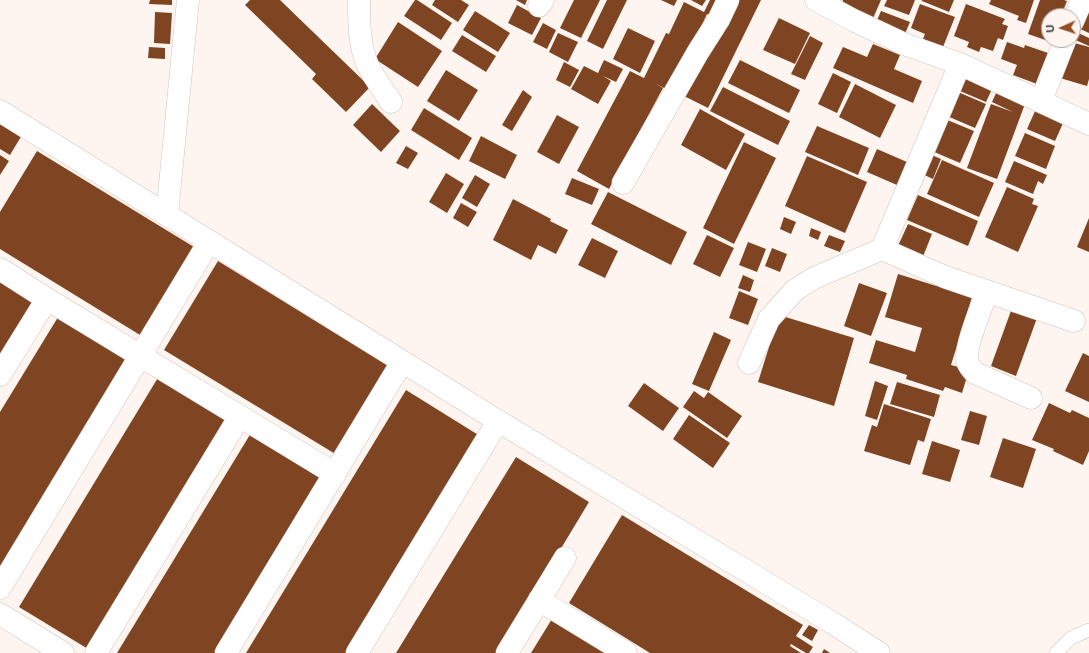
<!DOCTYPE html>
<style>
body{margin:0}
#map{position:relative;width:1089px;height:653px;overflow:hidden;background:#fef5f0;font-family:Helvetica,sans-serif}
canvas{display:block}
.north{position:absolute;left:1041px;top:8px;width:40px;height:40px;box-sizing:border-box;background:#fef5f0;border:1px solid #ada6a2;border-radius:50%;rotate:267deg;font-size:11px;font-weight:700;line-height:16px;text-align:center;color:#33302e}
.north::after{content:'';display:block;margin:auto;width:14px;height:18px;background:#934e24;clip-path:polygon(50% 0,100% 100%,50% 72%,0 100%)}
</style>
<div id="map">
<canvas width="1089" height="653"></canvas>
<div class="north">U</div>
</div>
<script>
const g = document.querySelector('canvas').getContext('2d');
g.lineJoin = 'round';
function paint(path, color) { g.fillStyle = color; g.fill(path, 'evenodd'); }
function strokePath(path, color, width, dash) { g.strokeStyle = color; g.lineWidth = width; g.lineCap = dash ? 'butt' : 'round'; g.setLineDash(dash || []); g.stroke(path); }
paint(new Path2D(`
 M150,0H172V5L149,4Z
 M250,0H280L370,87L346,112L312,79L316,74L245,5Z
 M415,0H417L452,23L441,40L404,16Z
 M435,0H461L469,5L458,22L432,5Z
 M516,0H527L525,5Z
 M574,0H600L581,38L560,28Z
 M607,0H627L603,49L587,41Z
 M661,0H677L674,6Z
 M691,0H706L702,6Z
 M710,0H726L717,18L707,14L671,92L655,83L663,88L609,189L577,171L630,71L644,78L666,33L669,34L684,2L704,12Z
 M731,0H761L708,108L684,96Z
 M843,0H881L871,23L840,8Z
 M887,0H915L909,15L884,6Z
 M922,0H954L949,12L922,1Z
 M991,0H1034L1026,23L1017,20L1019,16L989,4Z
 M1040,0H1064L1067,1L1061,16H1049V40H1052L1051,42L1028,34Z
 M1089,0V33L1076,27Z
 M920,4L955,17L941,52L921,44L925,34L911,28Z
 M966,4L1005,19L1002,24L1008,26L1003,40L998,38L993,51L981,47L979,52L967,47L969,42L954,36Z
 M517,5L541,18L532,35L508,23Z
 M475,11L510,33L498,52L463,30Z
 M881,11L910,22L904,36L875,25Z
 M155,12L172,13L170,44L154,43Z
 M779,18L810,33L795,64L763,50Z
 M398,22L442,51L418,87L375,59Z
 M543,23L556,30L547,49L533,42Z
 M628,28L655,41L640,73L613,59Z
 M1074,31L1089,38V46L1073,39Z
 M558,33L578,42L568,62L549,52Z
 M462,35L496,56L486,72L452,51Z
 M810,36L823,43L805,80L791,74Z
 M1007,42L1024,48L1025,45L1048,53L1037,84L1013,75L1017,65L1001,59Z
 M1071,42L1089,47V79L1087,86L1060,78Z
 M873,44L900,55L894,69L922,81L913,103L833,68L843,47L867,57Z
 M149,47L165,48V59L148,58Z
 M604,60L623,69L616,82L603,76L611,81L598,104L571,89L584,66L598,73Z
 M740,60L800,90L789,113L728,83Z
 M564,62L579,70L570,87L556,80Z
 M446,70L478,90L459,121L427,101Z
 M833,73L851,82L837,113L818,104Z
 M967,76L993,87L986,102L960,91Z
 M855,84L896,105L880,138L839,117Z
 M723,87L790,121L778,145L710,111Z
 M523,90L532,97L512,131L502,125Z
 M997,91L1025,104L997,179L967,168L991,104L1013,112L992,102Z
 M958,92L986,104L975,128L947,116Z
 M372,104L400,131L381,152L353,125Z
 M424,108L472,138L459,160L411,130Z
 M700,109L745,134L726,170L681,145Z
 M1036,109L1064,121L1055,141L1027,129Z
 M0,115L25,130L10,155L0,149Z
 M557,115L579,127L559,164L537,152Z
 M945,119L974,131L960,163L932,151Z
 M817,126L869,148L858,175L805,152Z
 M1025,133L1055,146L1046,169L1015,156Z
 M481,136L517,155L505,179L469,161Z
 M744,142L776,158L734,244L703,228Z
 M406,146L418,153L408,169L396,163Z
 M877,149L907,162L897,185L867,172Z
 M37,151L194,247L140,335L0,249V212Z
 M927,153L941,159L933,179L918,172Z
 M0,155L9,161L0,175Z
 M807,156L867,182L845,233L785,206Z
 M942,160L994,183L979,217L927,194Z
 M1014,161L1047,175L1043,184L1038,181L1033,194L1005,182Z
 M446,173L464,184L447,213L429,202Z
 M475,175L490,184L477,207L462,198Z
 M572,178L599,189L592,205L565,194Z
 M1007,187L1034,199L1032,204L1038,206L1018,252L985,237Z
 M608,192L687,232L671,265L591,224Z
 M918,195L978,221L968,246L907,220Z
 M513,199L551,219L550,221L568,230L556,254L538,245L531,260L493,240Z
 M461,203L477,212L468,227L453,218Z
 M784,217L796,222L791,234L780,229Z
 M1089,218V252L1077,247Z
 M908,224L932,234L922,259L897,248Z
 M811,228L821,232L818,240L809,236Z
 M707,235L734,248L720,277L693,264Z
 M829,235L845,241L840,252L824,246Z
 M592,238L618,251L605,278L578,265Z
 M748,242L766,249L757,272L739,265Z
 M772,248L787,254L780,272L765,266Z
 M218,261L395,370L342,458L164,350Z
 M0,272L40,296L0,362Z
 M898,274L972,297L951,365L969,370L962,393L945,387L943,391L906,379L907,375L869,363L876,340L915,352L922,328L885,317Z
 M743,275L754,280L750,292L738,288Z
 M859,283L887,293L871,336L844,326Z
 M739,291L758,299L748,325L729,318Z
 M1012,308L1037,318L1016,376L991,366Z
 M63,309L136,354L0,578V412Z
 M779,315L854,338L834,406L758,382Z
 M714,332L731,340L709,391L692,384Z
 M1083,353L1089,356V402L1065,391Z
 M162,371L236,416L93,652L19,607Z
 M875,381L888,386L877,420L865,416Z
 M897,382L940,395L934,417L890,404Z
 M644,383L679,408L663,431L628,406Z
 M406,390L480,436L347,653H246Z
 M694,391L704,398L708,392L742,416L727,438L683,407Z
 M1049,403L1070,413L1072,410L1089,418V451L1083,465L1053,451L1054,449L1032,440Z
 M884,404L931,419L924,442L918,440L910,465L864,451L872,425L877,427Z
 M970,411L987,416L979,445L961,440Z
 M689,415L730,443L713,468L673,439Z
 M251,433L325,478L218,653H117Z
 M1003,438L1036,449L1023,488L990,477Z
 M932,441L960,450L950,482L922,474Z
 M516,457L589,502L545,575L497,653H396Z
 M622,515L803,625L796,636L813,647L809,653H806L791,644L790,646L801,653H650L569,603Z
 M555,614L618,653H531Z
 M809,625L818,630L812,641L802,635Z
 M824,649L830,653H822Z`), '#7f4523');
const service = new Path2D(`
 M1056,653L1071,638L1089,630`);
const minor = new Path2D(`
 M359,0C359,23 359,47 369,68C376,80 384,91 391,102
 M816,0L853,20L904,44L960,64L1089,124
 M539,6L543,0
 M1073,21L1082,0
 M1041,101L1065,40
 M0,111L498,421L831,622L879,653
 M623,183L698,52L719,19L728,0
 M167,215L188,0
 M882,249L945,277L1074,321
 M0,269L47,299L335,474
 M987,291C982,306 965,346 967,360C968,366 972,369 975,373L1031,398
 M749,363L769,319L795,290L814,278L882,249L960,64
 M0,375L47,299
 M0,588L209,242
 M539,600L626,653
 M0,614L63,653
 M96,653L240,416
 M226,653L402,362
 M357,653L498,421
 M507,653L565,558`);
strokePath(service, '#cdc4c0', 14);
strokePath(minor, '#cdc4c0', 23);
strokePath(service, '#fff', 13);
strokePath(minor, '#fff', 22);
</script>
